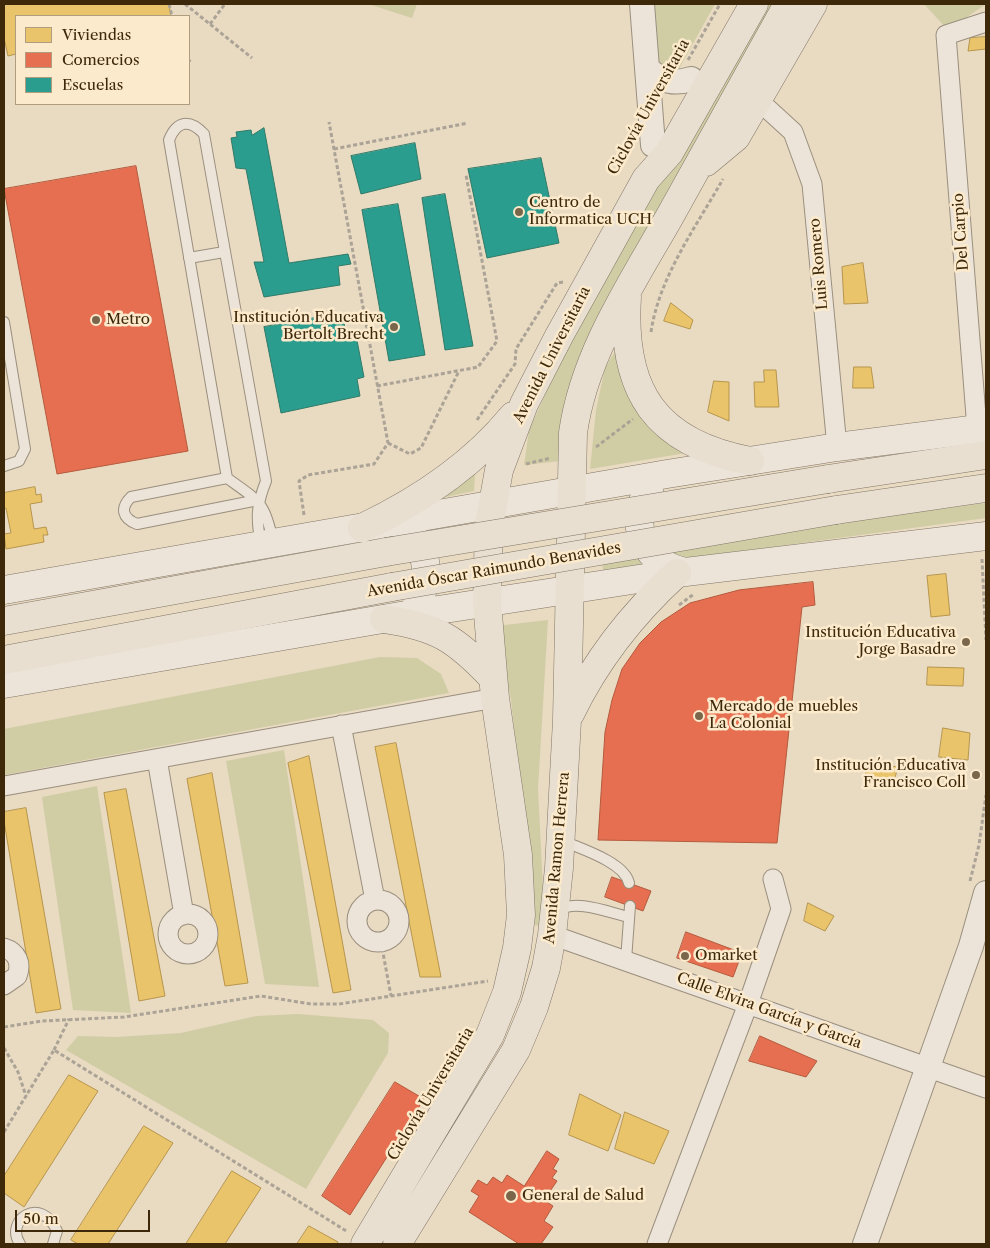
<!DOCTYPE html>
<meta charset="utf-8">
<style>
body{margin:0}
#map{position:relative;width:990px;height:1248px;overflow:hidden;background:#e9dac2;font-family:"Libre Caslon Text",serif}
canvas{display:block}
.frame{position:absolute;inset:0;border:5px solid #3e280a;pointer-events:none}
.legend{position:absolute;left:15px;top:15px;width:175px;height:90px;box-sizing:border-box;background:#fceacc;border:1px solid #b09c7e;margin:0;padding:6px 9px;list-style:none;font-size:15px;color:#3e280a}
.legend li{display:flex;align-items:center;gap:10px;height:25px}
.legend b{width:25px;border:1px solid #b09c7e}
.scale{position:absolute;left:15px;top:1210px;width:135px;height:22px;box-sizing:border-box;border:2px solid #3e280a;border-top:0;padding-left:6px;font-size:15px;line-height:18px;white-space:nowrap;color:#3e280a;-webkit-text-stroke:4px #fceacc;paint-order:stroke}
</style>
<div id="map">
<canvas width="990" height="1248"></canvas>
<div class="frame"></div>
<ul class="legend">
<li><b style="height:14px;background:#e9c46a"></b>Viviendas</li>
<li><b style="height:14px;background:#e76f51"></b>Comercios</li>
<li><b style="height:14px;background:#2a9d8f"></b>Escuelas</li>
</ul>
<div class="scale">50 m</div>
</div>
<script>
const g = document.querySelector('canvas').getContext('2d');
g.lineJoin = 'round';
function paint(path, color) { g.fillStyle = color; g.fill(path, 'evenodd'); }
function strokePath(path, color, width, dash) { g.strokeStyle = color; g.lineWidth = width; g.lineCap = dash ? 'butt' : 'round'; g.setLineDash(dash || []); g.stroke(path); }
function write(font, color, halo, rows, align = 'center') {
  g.font = font + ' "Libre Caslon Text",serif'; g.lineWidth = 5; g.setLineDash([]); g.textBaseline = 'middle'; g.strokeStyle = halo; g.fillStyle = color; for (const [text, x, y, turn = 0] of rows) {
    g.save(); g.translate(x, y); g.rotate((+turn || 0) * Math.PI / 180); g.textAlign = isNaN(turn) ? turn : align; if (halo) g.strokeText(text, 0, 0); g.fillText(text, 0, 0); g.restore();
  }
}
paint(new Path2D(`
 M368,4H417L412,18Z
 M654,4H715L675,76L658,66Z
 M753,4H774L577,362L562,417L561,461L524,465L529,430L572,337Z
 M924,4H986L948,30Z
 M623,338L624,355L698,451L590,469L596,410L605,368Z
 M476,455L474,491L422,502Z
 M986,503V518L603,570L602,563L819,525Z
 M548,620L538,789L545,927L535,925L511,700L496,626Z
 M380,657L417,658L441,674L449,693L4,775V729Z
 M284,750L319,987L265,984L226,761Z
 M97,786L131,1013L73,1010L42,797Z
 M298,1014L373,1020L389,1033L388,1053L306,1189L66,1050L78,1036L117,1037L181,1033L256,1016Z`), '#d0cda5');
const homes = new Path2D(`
 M4,4H169L171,16H16V54L8,56L4,38Z
 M986,37V49L968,51L970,38Z
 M863,263L868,303L844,304L842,267Z
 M671,303L693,320L690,329L664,321Z
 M854,367H871L874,388H853Z
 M764,370H776L779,407H755L754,382H764Z
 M714,381L729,382V421L708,412Z
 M35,487L36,495L41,494L42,502L30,504L34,529L46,527L48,535H43L44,542L6,549L4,534L11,533L6,508L4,509V493Z
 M946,574L950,615L931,617L927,576Z
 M928,667L964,668L963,686L927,685Z
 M943,728L970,733L968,760L939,757Z
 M396,743L441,977H420L375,747Z
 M309,756L351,990L333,993L288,763Z
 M866,762L898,767L892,788L866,786Z
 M212,773L248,983L225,986L187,779Z
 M126,789L165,996L139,1001L104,793Z
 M26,808L61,1009L36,1013L4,821V812Z
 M808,903L834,916L825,931L804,921Z
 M69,1075L98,1091L24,1207L4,1193V1176Z
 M580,1094L621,1115L608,1151L569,1135Z
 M625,1112L669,1131L654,1164L615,1149Z
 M144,1126L173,1143L108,1244H78L71,1240Z
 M232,1171L261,1188L225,1244H186Z
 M309,1226L338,1242L337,1244H297Z`);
paint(homes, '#e9c46a');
strokePath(homes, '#b6954d', 1);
const shops = new Path2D(`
 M136,166L188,451L57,474L4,189Z
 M813,582L815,605L802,607L777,843L598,840L605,732L612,700L622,669L640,643L661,622L690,603L739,590Z
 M612,877L651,891L643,911L605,897Z
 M686,932L742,953L733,977L677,958Z
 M760,1036L817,1061L806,1077L749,1061Z
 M395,1082L424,1099L350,1215L322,1196Z
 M547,1151L559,1159L553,1169L557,1171L552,1178L557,1181L544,1200L553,1206L544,1221L553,1227L541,1244H519L469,1212L479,1196L471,1191L478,1180L487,1185L493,1177L502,1183L507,1175L524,1186Z`);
paint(shops, '#e76f51');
strokePath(shops, '#b45a3c', 1);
const schools = new Path2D(`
 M264,128L289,263L348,254L351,264L338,266L340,285L264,297L254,262H264L246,169L236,168L231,138L237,137L236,132L251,130L252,135Z
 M415,143L421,179L361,194L351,156Z
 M541,158L559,243L487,258L468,169Z
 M445,194L473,346L445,350L422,198Z
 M398,204L425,355L389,361L362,210Z
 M343,313L345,330H355L364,377L357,379L360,396L281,413L264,327Z`);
paint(schools, '#2a9d8f');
strokePath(schools, '#307a67', 1);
const service = new Path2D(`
 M189,258L224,252
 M4,322L25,449L19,461L4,466
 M227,478L131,497C120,508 122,518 137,524L258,500
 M261,545C256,519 256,506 266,481L204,134C190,119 177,120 169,140L227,478C259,501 265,502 273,542
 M563,841C581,849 624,862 629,883
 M558,911C575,898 610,913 629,917
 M626,960L630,906
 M20,1244C4,1220 41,1195 57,1231L53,1244`);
const minor = new Path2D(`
 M758,100L793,132L812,184L837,447
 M977,429L946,35L986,22
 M341,725L375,900
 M157,759L184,915
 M4,786L495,698
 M357 921a21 21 0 1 1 42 0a21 21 0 1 1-42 0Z
 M168 934a20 20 0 1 1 40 0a20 20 0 1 1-40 0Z
 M552,935L986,1088
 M4,948C17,952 22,963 17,976L4,985
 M657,1244L748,1004L781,909L773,879`);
const tertiary = new Path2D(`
 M642,4L653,145
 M647,68C660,81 673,85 691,79
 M865,1244L971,946L986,893`);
const secondary = new Path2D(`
 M649,490C626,524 646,565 686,572
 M406,529C429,548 431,578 417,603
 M4,590L667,474L837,447L986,428
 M4,684L406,615L677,573L986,536`);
const primary = new Path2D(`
 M706,162L736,137L813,4
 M627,297C621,392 656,443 750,461
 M828,479L986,455
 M836,510L986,488
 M362,528C419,501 472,466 513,416
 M384,619C438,627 456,639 493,678
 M4,621L386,552
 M4,660L392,587
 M570,714C597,658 632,614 677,573
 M365,1244L490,1035L507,992L517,948L521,915L518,855L495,698L487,602L489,526L499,470L524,404L559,336L646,179L669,153L754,4
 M397,1244L516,1050L534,1007L546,968L552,935L559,868L567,720L573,433C584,354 631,285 670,216C709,145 749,75 788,4`);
strokePath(service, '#9a8f7e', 12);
strokePath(minor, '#9a8f7e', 21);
strokePath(tertiary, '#9a8f7e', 26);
strokePath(secondary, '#827666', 29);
strokePath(primary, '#827666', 29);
strokePath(new Path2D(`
 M169,4L172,16
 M185,4L252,58
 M210,24L225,4
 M189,60L190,62
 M688,60L720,4
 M334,149L468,123
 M651,332C659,277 696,227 723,179
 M377,386L478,367L497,341L466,175
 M477,420L515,364L516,349L557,283L563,282
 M388,443L410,454L421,448L459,371
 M596,447L633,419
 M526,464L551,458
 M304,515L299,481L308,475L374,464L388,443L329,122
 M982,559L986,640
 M679,605L694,594
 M970,881L979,845L986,795
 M381,942L391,996
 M4,1027L42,1021L124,1017L261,996L311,1004H339L488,981
 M4,1048L18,1072L26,1096
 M54,1050L69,1019
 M4,1132L54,1050L348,1232`), '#aba396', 3, [4, 2.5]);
strokePath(service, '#ece4d8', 10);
strokePath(minor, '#ece4d8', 19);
strokePath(tertiary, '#ece4d8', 24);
strokePath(secondary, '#ece4d8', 28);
strokePath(primary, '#e8dfd1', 28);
const primaryBridge = new Path2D(`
 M386,552L828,479
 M392,587L836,510`);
strokePath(primaryBridge, '#827666', 29, []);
strokePath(primaryBridge, '#e8dfd1', 28);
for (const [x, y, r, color] of [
 [519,212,5,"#7a664a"],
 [96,320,5,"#7a664a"],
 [394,327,5,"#7a664a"],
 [966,642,5,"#7a664a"],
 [699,716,5,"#7a664a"],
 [976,775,5,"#7a664a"],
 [685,956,5,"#7a664a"],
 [511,1196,6,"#7a664a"]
]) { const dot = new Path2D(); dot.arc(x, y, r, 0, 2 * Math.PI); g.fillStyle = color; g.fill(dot); strokePath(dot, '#fceacc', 2); }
write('15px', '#3e280a', '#fceacc', [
 ["Ciclovía Universitaria",649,107,-61],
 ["Del Carpio",961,232,-94],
 ["Luis Romero",819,264,-95],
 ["Avenida Universitaria",552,355,-63],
 ["Avenida Óscar Raimundo Benavides",494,570,-10],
 ["Avenida Ramon Herrera",557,858,-85],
 ["Calle Elvira García y García",769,1011,20],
 ["Ciclovía Universitaria",431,1094,-59]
]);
write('15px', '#3e280a', '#fceacc', [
 ["Centro de",529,203],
 ["Informatica UCH",529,220],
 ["Institución Educativa",384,318,"right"],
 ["Bertolt Brecht",384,335,"right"],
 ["Metro",106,320],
 ["Institución Educativa",956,633,"right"],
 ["Jorge Basadre",956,650,"right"],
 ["Mercado de muebles",709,707],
 ["La Colonial",709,724],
 ["Institución Educativa",966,766,"right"],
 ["Francisco Coll",966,783,"right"],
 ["Omarket",695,956],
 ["General de Salud",522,1196]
], 'left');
</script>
